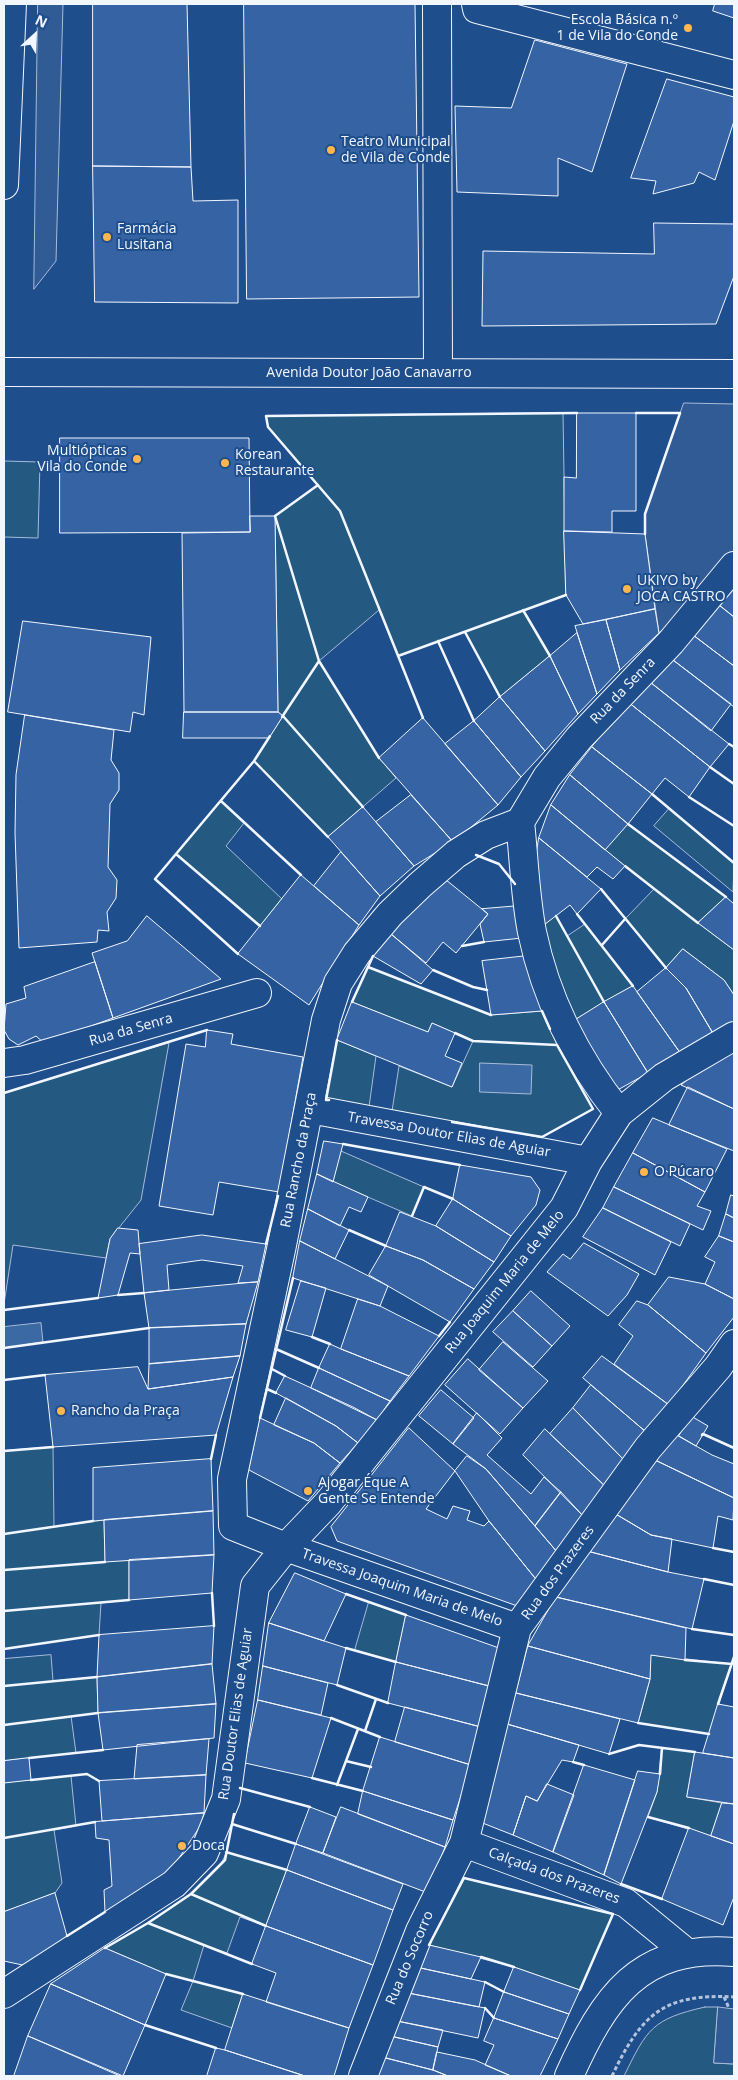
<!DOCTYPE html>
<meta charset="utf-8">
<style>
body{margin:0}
#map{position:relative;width:738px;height:2080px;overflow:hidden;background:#1f4e8c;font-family:"Open Sans",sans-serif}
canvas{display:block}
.frame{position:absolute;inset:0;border:5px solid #f2f6ff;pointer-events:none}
.north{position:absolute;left:10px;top:10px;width:50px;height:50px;-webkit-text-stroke:4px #1f4e8c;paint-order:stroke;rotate:25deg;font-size:14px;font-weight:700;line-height:20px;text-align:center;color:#f2f6ff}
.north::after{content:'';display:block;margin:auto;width:18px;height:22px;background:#f2f6ff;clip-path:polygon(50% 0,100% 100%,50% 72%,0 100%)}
</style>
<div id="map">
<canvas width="738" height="2080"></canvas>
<div class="frame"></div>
<div class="north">N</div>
</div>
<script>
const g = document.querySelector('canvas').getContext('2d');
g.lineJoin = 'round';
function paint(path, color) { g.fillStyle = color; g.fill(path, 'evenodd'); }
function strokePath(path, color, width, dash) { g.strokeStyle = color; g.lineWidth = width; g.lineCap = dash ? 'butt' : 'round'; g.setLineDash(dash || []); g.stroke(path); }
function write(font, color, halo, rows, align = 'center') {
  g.font = font + ' "Open Sans",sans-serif'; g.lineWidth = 4; g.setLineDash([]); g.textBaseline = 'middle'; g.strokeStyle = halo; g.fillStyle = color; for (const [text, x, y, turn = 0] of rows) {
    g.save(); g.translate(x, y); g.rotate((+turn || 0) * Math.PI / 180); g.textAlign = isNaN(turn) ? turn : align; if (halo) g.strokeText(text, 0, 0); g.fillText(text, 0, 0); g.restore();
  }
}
const green = new Path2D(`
 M563,413L566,595L523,611L550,656L500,697L465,632L398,656L379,610L319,661L379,758L396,778L328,837L254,761L283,716L278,712L275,516L318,485L268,427L266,416Z
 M4,461L40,462L38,538L4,537Z
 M221,801L244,823L226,846L282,899L260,926L176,854Z
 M669,809L734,863L733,892L654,826Z
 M628,824L726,897L698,923L734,950V995L724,980L683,949L666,968L625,919L654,889L605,850Z
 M556,916L567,936L585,924L633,986L572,1022L540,928Z
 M368,967L491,1015L542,1011L557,1045L593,1109L542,1137L392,1111L399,1066L452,1087L473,1041L432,1023L428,1032L352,1002Z
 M337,1040L376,1056L369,1107L326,1100Z
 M169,1043L141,1200L110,1239L106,1258L13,1245L4,1304V1093Z
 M341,1151L424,1187L412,1216L333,1182Z
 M53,1447L54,1527L104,1520L105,1561L129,1560V1600L101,1603L99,1635L4,1649V1451Z
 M369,1602L406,1615L396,1662L355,1650Z
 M51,1655L53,1681L97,1677L98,1713L71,1716L76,1753L4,1761V1659Z
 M651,1655L732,1664L709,1734L638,1723L650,1679Z
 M662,1748L695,1752L687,1797L722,1803L711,1836L648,1817L657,1792Z
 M71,1776L76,1826L54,1830L62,1883L55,1893L4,1912V1783Z
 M226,1852L287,1870L266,1926L240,1917L227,1953L204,1945L193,1981L243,1994L232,2028L181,2010L193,1981L166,1974L105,1948C133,1932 220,1883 226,1852Z
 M464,1878L613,1914L580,1990L514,1967L429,1945Z
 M705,2007H718L714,2063L734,2064V2076H624C647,2029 652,2019 705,2007Z`);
paint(green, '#245a82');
strokePath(green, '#a8bbd7', 1);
const parking = new Path2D(`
 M38,4H63L56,261L34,289Z
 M684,403L734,404V552L717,575L659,633L645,534V514Z
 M718,2007L734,2009V2064L714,2063Z`);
paint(parking, '#305b95');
strokePath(parking, '#a8bbd7', 1);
const water = new Path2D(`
 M480,1063L532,1065L531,1094L480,1092Z
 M41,1323L43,1342L4,1348V1327Z`);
paint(water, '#3b69a3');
strokePath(water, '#a8bbd7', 1);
const building = new Path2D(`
 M93,4H187L191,167L93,166Z
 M244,4H415L419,297L247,299Z
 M715,4H734V18L713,11Z
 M535,40L627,64L592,172L558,158V196L457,192L455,106L511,108Z
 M667,79L734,97V121L715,180L699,172L694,183L653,194L656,181L631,178Z
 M93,166L191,167L193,201L238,200V303L95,302Z
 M654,223L734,224V276L716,324L482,326L483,251L654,254Z
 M577,413H636V511H612V532L564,531V477L576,478Z
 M60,438H249L250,532L60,533Z
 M250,516H275L278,712H184L182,533L250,532Z
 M564,531L645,534L655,609L583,624L566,595Z
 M734,584V617L719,605Z
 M719,605L734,617V666L693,635Z
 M655,609L659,633L620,670L606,620Z
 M606,620L620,670L597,694L575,626Z
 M23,621L151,637L144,715L133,712L130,732L8,712Z
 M577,633L597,694L578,714L550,656Z
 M693,635L734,666V707L673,660Z
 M550,656L578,714L545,751L500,697Z
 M673,660L731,704L711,731L650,682Z
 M650,682L729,744L710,767L628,702Z
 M500,697L545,751L521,777L474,721Z
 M628,702L710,767L689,797L665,778L652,794L592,747Z
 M184,712H278L283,716L269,738H183Z
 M25,715L114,730L111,760L119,773V790L110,804L108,867L117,880L116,898L107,912L109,931L98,930L97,942L19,948L15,833L16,775Z
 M423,718L498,805L453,842L379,758Z
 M474,721L521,777L498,805L445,744Z
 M592,747L652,794L628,824L570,775Z
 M570,775L628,824L605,850L551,805Z
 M411,795L453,842L414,866L376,822Z
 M551,805L625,866L613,879L597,867L587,877L539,838Z
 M363,807L414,866L380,896L328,837Z
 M539,838L601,889L577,914L570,905L540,928L533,874Z
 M341,852L380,896L359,925L314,886Z
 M301,875L359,925L309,1005L238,954Z
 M440,875L488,914L456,953L443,942L426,963L391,934Z
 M726,897L734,904V950L698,923Z
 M519,906L522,938L484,942L480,924L488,914L482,909Z
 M147,916L221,979L113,1018L92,953L127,941Z
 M391,934L433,970L421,984L373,956Z
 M683,949L724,980L734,995V1023L714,1035L686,988L666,968Z
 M527,956L542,1011L491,1015L482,961Z
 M95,962L113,1018L44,1043L36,1036L18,1045L9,1039L4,1030L6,1004L26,998L24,987Z
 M666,968L686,988L714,1035L681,1054L637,992Z
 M633,986L681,1054L648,1073L604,1002Z
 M352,1002L428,1032L432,1023L455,1033L445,1056L462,1063L452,1087L337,1040Z
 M604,1002L648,1073L614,1092L572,1022Z
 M207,1030L233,1034L231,1044L303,1057L279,1192L219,1182L213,1215L159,1206L186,1044L205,1047Z
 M734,1046V1109L681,1085L712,1058Z
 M688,1087L734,1109V1151L669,1125Z
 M653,1118L727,1149L705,1192L633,1153Z
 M324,1141L343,1144L333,1182L317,1174Z
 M633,1153L705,1192L697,1206L711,1211L703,1230L614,1187Z
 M460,1165L531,1177L540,1190L536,1205L511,1236L453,1199Z
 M317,1174L368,1197L361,1212L349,1207L340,1226L308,1209Z
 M614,1187L690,1224L680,1246L603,1208Z
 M731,1195L734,1196V1218L726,1214Z
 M453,1199L511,1236L494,1262L436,1226Z
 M603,1208L671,1242L655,1275L583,1237Z
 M308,1209L349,1230L335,1259L300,1241Z
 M400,1212L436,1226L494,1262L474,1289L423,1260L386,1246Z
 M726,1214L734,1218V1242L719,1236Z
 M118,1228L138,1230L140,1254L130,1253L118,1295L98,1298L110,1239Z
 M202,1235L266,1244L258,1282L238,1283L243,1266L202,1260L167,1265L169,1290L144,1293L139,1244Z
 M719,1236L734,1242V1299L705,1284L715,1262L705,1257Z
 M300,1241L388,1286L380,1306L293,1278Z
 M584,1243L639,1274L627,1295L608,1316L547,1272L563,1254L570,1259Z
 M386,1246L423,1260L474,1289L450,1322L369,1275Z
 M669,1277L705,1284L734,1299V1317L706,1353L648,1305Z
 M301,1281L326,1288L312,1337L286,1330Z
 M258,1282L246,1324L149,1328L144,1293Z
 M531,1291L570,1326L552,1346L513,1311Z
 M358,1299L380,1306L439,1336L409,1376L341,1349Z
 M637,1301L648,1305L706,1353L669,1405L614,1364L633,1336L619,1325Z
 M513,1311L552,1346L533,1367L493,1332Z
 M246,1324L240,1356L149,1364V1328Z
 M503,1342L548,1381L523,1408L479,1370Z
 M330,1344L341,1349L409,1376L390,1401L319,1368Z
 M240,1356L233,1377L148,1389L149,1364Z
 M602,1356L669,1405L646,1432L583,1378Z
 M468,1359L523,1408L500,1434L445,1385Z
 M138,1367L148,1389L233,1377L216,1435L53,1447L45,1375Z
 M319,1368L390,1401L377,1420L311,1388Z
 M285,1376L353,1407L377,1420L358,1443L336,1426L276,1393Z
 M591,1385L646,1432L625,1461L573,1408Z
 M441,1390L474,1418L453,1444L419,1416Z
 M286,1398L336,1426L358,1443L340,1463L314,1443L274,1425Z
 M573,1408L625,1461L607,1488L550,1434Z
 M477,1413L502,1438L487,1455L531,1494L544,1477L561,1492L535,1526L486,1469L453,1444Z
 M691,1416L708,1426L696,1446L679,1436Z
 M260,1418L314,1443L340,1463L308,1501L249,1470Z
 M409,1428L455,1471L426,1509L447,1519L453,1506L470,1511L467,1520L484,1526L489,1521L539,1583L520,1607L337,1541L331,1527Z
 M545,1429L607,1488L585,1518L523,1455Z
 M673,1433L712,1455L734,1464V1498L655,1460Z
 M467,1456L486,1469L558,1553L539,1583L489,1521L455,1471Z
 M211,1459L213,1511L93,1521V1468Z
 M655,1460L734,1498L733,1520L718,1516L713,1548L651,1535L614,1513Z
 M561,1492L585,1518L558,1553L535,1526Z
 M213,1511L214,1555L105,1562L104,1520Z
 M614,1513L651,1535L672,1539L668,1572L587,1551Z
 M587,1551L668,1572L704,1579L692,1629L556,1597Z
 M214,1555L212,1593L129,1600V1560Z
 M295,1573L346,1594L324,1641L269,1623Z
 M556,1597L686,1628L685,1660L651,1655L650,1679L528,1646Z
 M406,1615L499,1648L489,1686L396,1662Z
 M269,1623L346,1648L337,1685L263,1666Z
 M214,1626L212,1664L97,1677L99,1635Z
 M528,1646L650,1679L638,1723L516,1693Z
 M396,1662L489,1686L481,1727L388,1703Z
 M212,1664L216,1704L98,1713L97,1677Z
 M263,1666L328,1683L321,1715L258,1700Z
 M516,1693L620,1719L609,1754L507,1724Z
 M258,1700L331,1718L312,1778L245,1763Z
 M216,1704L214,1738L103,1750L98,1713Z
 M718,1704L734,1707V1758L703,1753Z
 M405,1707L481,1727L471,1765L395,1742Z
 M507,1724L579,1745L573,1762L562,1760L537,1801L526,1796L513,1835L480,1822Z
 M380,1737L471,1765L453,1820L363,1791Z
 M209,1739L206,1775L134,1779L137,1745Z
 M695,1752L734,1758V1804L687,1797Z
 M29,1758L31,1780L4,1783V1761Z
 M584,1765L635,1780L604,1875L553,1852Z
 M638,1771L660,1774L657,1792L621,1884L604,1875Z
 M206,1775L204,1813L102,1821L99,1781Z
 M547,1784L574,1795L553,1852L513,1835L526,1796L537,1801Z
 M363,1791L453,1820L445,1847L358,1814Z
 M722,1803L734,1804V1844L711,1836Z
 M310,1807L336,1817L323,1853L296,1844Z
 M341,1807L445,1847L428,1893L323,1853Z
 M204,1813L201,1825L171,1870L105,1912L104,1890L112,1886L109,1840L96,1838L95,1822Z
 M689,1828L734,1844V1897L723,1925L662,1899Z
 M296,1844L403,1884L393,1910L287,1870Z
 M287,1870L393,1910L373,1965L266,1926Z
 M55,1893L67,1936L27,1966L4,1961V1912Z
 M266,1926L373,1965L349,2028L266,2002L276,1973L252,1964Z
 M429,1945L481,1957L471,1979L416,1967Z
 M105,1948L166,1974L145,2025L51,1984Z
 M416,1967L485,1982L479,2007L403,1992Z
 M514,1967L580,1990L569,2014L504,1992Z
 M51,1984L145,2025L123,2076L28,2036Z
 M403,1992L485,2008L478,2038L392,2020Z
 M504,1992L569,2014L558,2039L494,2018Z
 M243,1994L349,2028L334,2076H305L225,2050Z
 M494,2018L558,2039L540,2076H511L485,2065L494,2045L484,2041Z
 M392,2020L443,2030L438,2047L386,2035Z
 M386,2035L438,2047L433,2070L378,2056Z
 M28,2036L120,2076H14Z
 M216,2048L225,2050L305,2076H207Z
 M437,2052L475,2060L511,2076H448L433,2070Z
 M378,2056L433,2070L448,2076H371Z`);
paint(building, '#3563a3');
strokePath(building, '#f2f6ff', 1);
const minor = new Path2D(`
 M437,4L438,373
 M476,4L477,9L734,75
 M4,185L12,4
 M4,372L734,374
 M520,822L547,777L579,738L671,642L734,566
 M520,822C524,858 525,896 532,932C546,999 577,1060 619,1113
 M4,1063L25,1060L257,993
 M310,1109L588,1161
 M517,1628L286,1547L233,1526L232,1479L282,1245L326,1020L338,983L357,953L390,914L420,885L456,854L486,835L520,822
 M464,1843L626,1903L687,1953
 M4,1994L174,1884L204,1853L226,1799L255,1586L286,1547L328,1503L564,1208L588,1161L619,1113L664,1077L734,1036
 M363,2076L420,1931L464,1843L517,1628L648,1448L718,1367L734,1344
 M569,2076C604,1998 639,1944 734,1952`);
strokePath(minor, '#f2f6ff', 30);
strokePath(new Path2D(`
 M724,1997L729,2008
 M612,2076C641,2015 663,1993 734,1997`), '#b3c4dc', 3, [4, 2.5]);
strokePath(minor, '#1f4e8c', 28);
strokePath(new Path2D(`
 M636,413H680L645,514V534
 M318,485L275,516L319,661L379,758
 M523,610L550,656
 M465,632L500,697
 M438,641L474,721
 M398,656L566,595
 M283,716L363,807
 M282,717L319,661
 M423,718L340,511L268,427L266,416L577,413
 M729,744L734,747
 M254,761L328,837
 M710,767L734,784
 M652,794L734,863
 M689,797L734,826
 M221,801L301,875
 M628,824L726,897
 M176,854L260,926
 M476,855L499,864L515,884
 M625,866L698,923
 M601,889L666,968
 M577,914L633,986
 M556,916L604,1002
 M602,945L625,919
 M462,946L484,942
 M238,954L155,879L254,761L270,736
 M368,967L491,1015
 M433,970L473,987L487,990
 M352,1002L373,956
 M542,1011L550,1029
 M4,1093L207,1030
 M329,1100H326L337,1040
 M452,1122L542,1137L593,1109L557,1045L473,1041L455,1033
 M343,1144L460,1165
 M412,1216L424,1187L453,1199
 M349,1230L386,1246
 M266,1244L278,1196
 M118,1295L144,1293
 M4,1310L98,1298
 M439,1336L450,1322
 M312,1337L330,1344
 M4,1348L149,1328
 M276,1349L319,1368
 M272,1369L285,1376
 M4,1380L45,1375
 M267,1389L276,1393
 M260,1418L293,1278
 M702,1435L703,1434L734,1448
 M4,1451L53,1447
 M211,1459L216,1435
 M4,1534L93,1521
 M713,1548L734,1552
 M4,1570L105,1562
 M704,1579L734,1585
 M212,1593L214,1626
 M346,1594L406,1615
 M4,1611L129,1600
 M692,1629L734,1635
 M346,1648L396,1662
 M4,1649L99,1635
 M685,1660L732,1664
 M337,1685L388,1703
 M4,1686L97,1677
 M718,1704L734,1657
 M331,1718L380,1737
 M638,1723L709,1734
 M4,1725L98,1713
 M365,1731L376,1699
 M609,1754L639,1745L695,1752
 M29,1758L103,1750
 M346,1761L371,1767
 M573,1762L584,1765
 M660,1774L662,1748
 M312,1778L363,1791
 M31,1780L87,1774L99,1781
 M337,1785L358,1729
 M240,1788L310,1807
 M648,1817L689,1828
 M232,1824L296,1844
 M4,1838L95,1822
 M226,1852L287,1870
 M621,1884L662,1899
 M191,1894L225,1860L234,1814
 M148,1923L191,1894L266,1926
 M67,1936L105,1912
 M429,1945L464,1878L613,1914L580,1990
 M105,1948L148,1923L252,1964
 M481,1957L514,1967
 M166,1974L243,1994
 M485,1982L504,1992
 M485,2008L494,2018
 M145,2025L216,2048`), '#f2f6ff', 2.5);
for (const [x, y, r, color] of [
 [688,28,5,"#ffb74d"],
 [331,150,5,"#ffb74d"],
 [107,237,5,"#ffb74d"],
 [137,459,5,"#ffb74d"],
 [225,463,5,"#ffb74d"],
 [627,589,5,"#ffb74d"],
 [644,1172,5,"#ffb74d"],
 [61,1411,5,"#ffb74d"],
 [308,1491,5,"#ffb74d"],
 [182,1846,5,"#ffb74d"]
]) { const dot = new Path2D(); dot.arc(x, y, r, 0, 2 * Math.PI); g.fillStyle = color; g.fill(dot); strokePath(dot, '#1f4e8c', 2); }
write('14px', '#f2f6ff', '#1f4e8c', [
 ["Escola Básica n.º",678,20,"right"],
 ["1 de Vila do Conde",678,36,"right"],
 ["Teatro Municipal",341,142],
 ["de Vila de Conde",341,158],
 ["Farmácia",117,229],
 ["Lusitana",117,245],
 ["Multiópticas",127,451,"right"],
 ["Vila do Conde",127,467,"right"],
 ["Korean",235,455],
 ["Restaurante",235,471],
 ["UKIYO by",637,581],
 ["JOCA CASTRO",637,597],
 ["O Púcaro",654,1172],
 ["Rancho da Praça",71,1411],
 ["Ajogar Éque A",318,1483],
 ["Gente Se Entende",318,1499],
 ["Doca",192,1846]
], 'left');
write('14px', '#f2f6ff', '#1f4e8c', [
 ["Avenida Doutor João Canavarro",369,373],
 ["Rua da Senra",623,691,-46],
 ["Rua da Senra",131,1030,-16],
 ["Travessa Doutor Elias de Aguiar",449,1135,10],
 ["Rua Rancho da Praça",299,1160,-79],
 ["Rua Joaquim Maria de Melo",505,1282,-51],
 ["Rua dos Prazeres",558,1573,-54],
 ["Travessa Joaquim Maria de Melo",402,1588,19],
 ["Rua Doutor Elias de Aguiar",236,1714,-82],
 ["Calçada dos Prazeres",554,1876,20],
 ["Rua do Socorro",410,1958,-67]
]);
</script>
